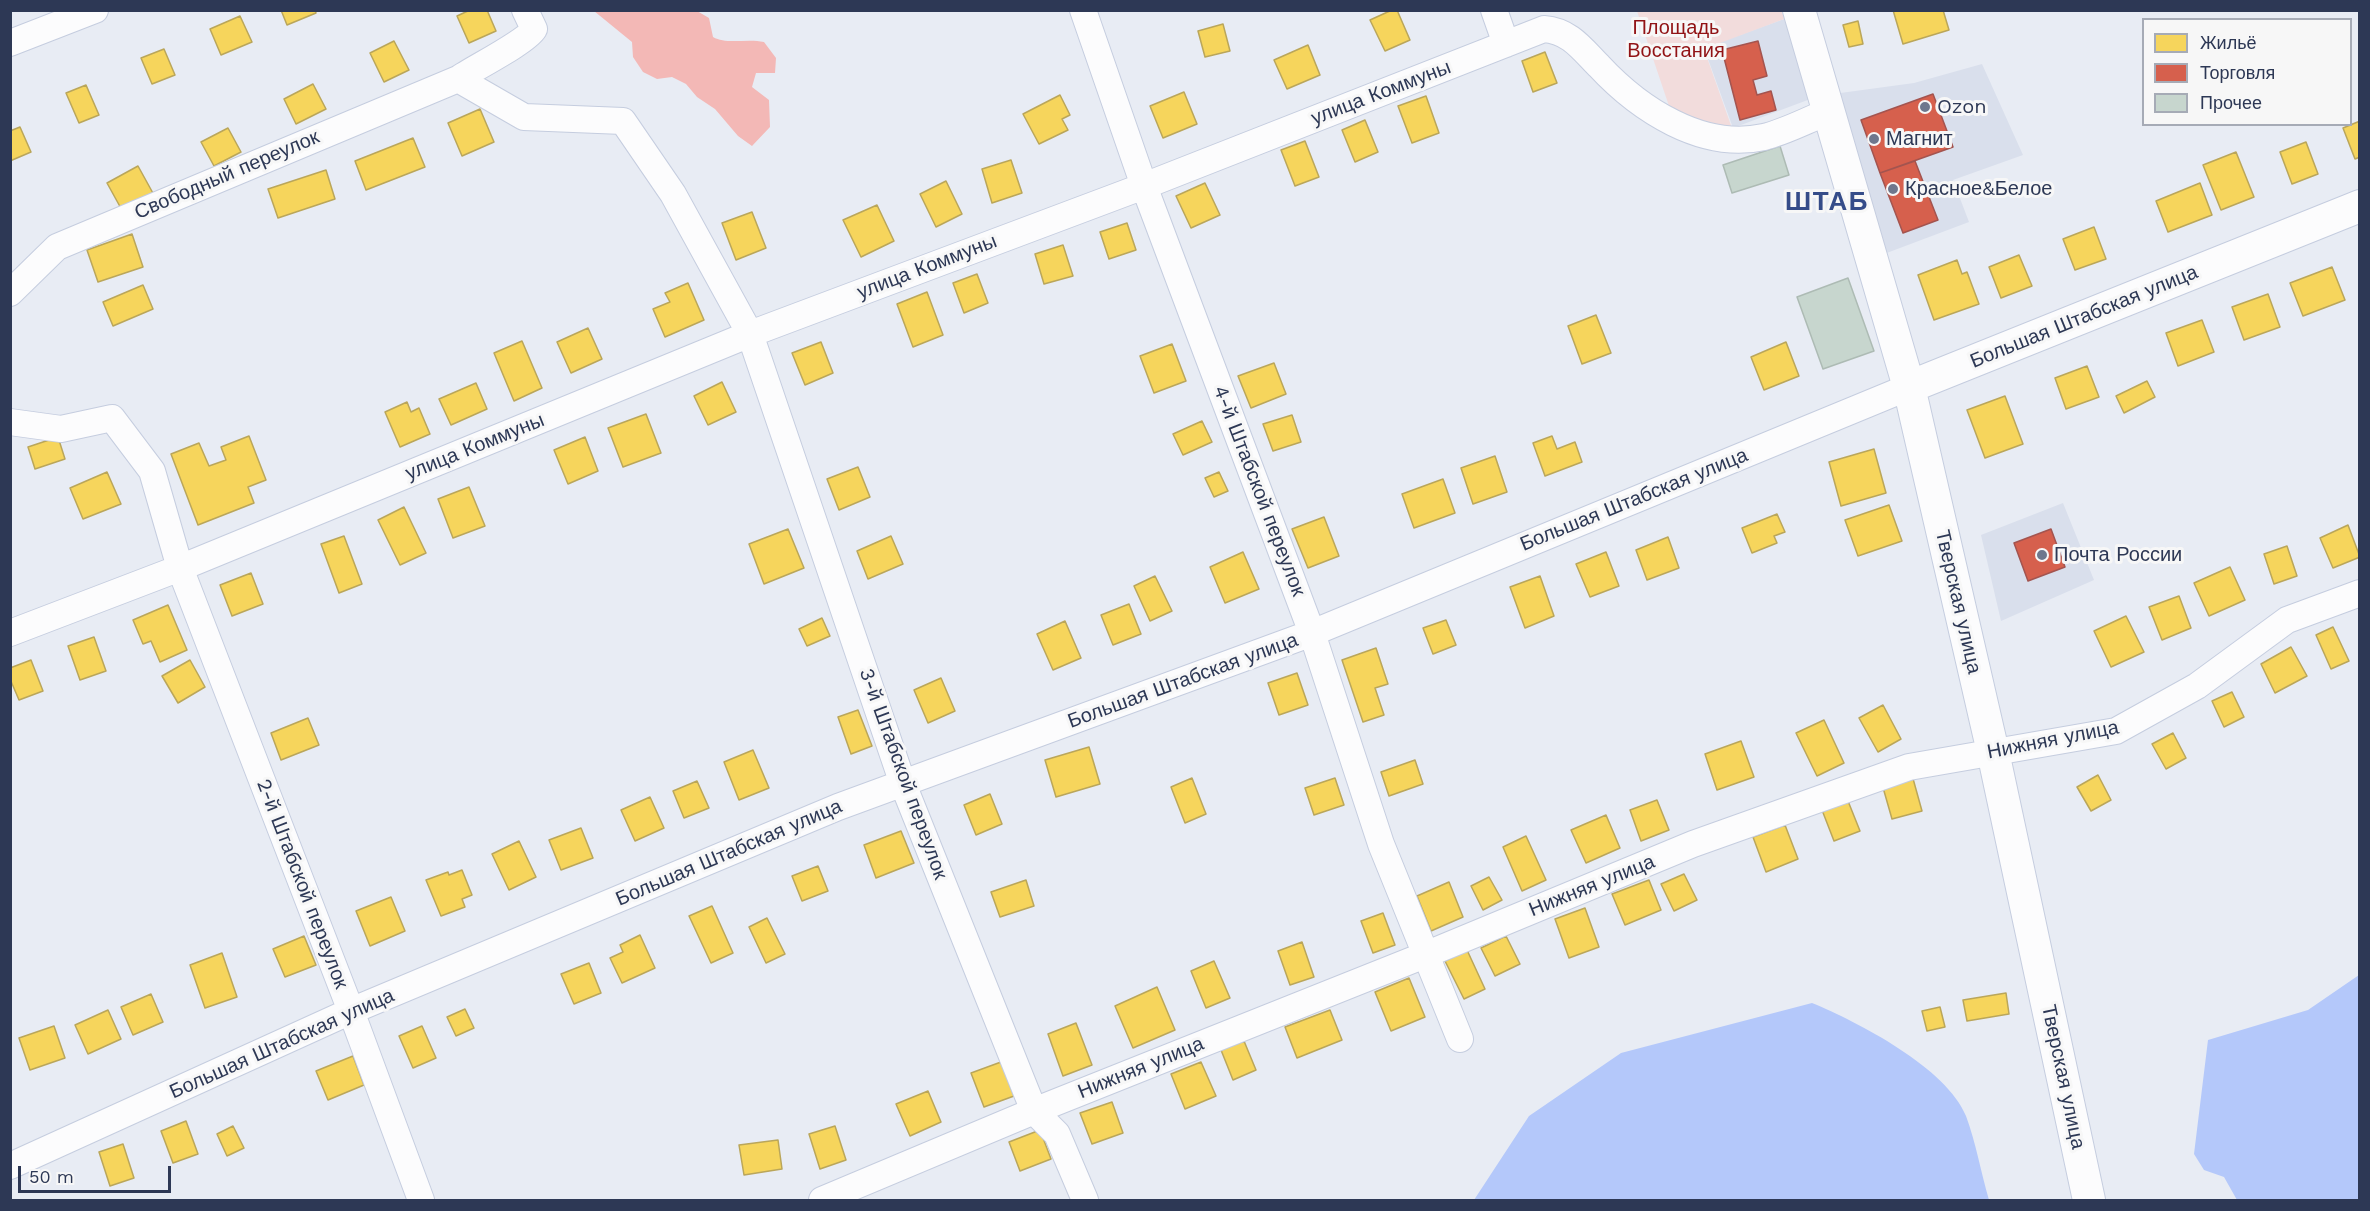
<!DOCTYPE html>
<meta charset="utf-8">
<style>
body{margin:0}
#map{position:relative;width:2370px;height:1211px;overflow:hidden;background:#e8ecf4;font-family:"Work Sans",sans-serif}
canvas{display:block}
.frame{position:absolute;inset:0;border:12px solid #2d3855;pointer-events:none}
.legend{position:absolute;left:2142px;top:18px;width:210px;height:108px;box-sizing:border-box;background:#f7f7f7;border:2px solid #a6abb6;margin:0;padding:8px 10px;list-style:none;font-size:18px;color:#2d3855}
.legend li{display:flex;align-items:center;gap:12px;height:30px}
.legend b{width:30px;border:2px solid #a6abb6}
.scale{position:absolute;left:18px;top:1166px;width:153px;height:27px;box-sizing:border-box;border:3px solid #2d3855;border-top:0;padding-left:8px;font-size:18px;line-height:21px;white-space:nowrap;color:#2d3855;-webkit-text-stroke:4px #f7f7f7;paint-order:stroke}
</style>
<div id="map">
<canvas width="2370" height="1211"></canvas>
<div class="frame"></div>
<ul class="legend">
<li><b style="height:16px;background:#f6d55c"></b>Жильё</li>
<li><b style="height:16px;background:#d6604d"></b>Торговля</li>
<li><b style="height:16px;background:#c7d6ce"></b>Прочее</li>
</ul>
<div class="scale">50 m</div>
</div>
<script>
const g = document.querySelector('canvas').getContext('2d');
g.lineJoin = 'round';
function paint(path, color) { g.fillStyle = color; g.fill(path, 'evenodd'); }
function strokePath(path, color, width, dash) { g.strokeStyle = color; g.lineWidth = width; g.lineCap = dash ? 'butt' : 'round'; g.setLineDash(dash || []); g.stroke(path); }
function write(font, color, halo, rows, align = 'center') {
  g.font = font + ' "Work Sans",sans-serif'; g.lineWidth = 6; g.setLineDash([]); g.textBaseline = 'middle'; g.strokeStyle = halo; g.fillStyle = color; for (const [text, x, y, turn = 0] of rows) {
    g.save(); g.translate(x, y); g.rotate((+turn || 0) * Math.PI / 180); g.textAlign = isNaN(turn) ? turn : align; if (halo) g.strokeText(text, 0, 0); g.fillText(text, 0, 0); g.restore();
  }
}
paint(new Path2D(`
 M1784,19L1813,98L1733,128L1704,48Z
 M1982,64L2023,155L1953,180L1969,222L1884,254L1833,94L1914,83Z
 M2063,503L2094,580L2001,621L1981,535Z`), '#d9dfec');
paint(new Path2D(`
 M1637,11H1782L1784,19L1704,49L1734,134L1672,115Z`), '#f2dcdc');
paint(new Path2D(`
 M594,11H697L709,18L713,37C727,45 747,38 764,42L776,58L775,73H756L752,87L769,100L770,127L752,146L738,136L715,109L697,97L686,84L672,77L657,79L643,72L633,57L632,42Z`), '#f3b8b6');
paint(new Path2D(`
 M2359,975V1200H2237L2224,1177L2204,1170L2194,1154L2208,1040L2308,1010Z
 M1812,1003C1858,1022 1947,1068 1966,1116C1976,1143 1981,1173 1989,1200H1474L1529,1116L1621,1053Z`), '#b4c8fa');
const homes = new Path2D(`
 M281,10H315L316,13L287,25Z
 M470,10H487L496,31L469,43L457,16Z
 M1392,10H1397L1410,40L1385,51L1370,20Z
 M1893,10H1943L1949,30L1903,44Z
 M240,16L252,42L221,55L210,29Z
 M1858,21L1863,44L1849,47L1843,25Z
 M1223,24L1230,51L1205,57L1198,31Z
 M394,41L409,70L384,82L370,53Z
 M1308,45L1320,75L1287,89L1274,60Z
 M164,49L175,75L152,84L141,58Z
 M1545,52L1557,83L1533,92L1522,61Z
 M313,84L326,109L296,124L284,99Z
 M86,85L99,115L79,123L66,93Z
 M1184,92L1197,124L1163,138L1150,106Z
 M1060,95L1070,115L1062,119L1068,130L1039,144L1023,114Z
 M1426,96L1439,133L1412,143L1398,106Z
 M480,109L494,142L462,156L448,123Z
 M1365,120L1378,152L1355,162L1342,130Z
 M2360,121V157L2355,159L2343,128Z
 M20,127L31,152L10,161V131Z
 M228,128L241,152L214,166L201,142Z
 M413,138L425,167L366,190L355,161Z
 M1305,141L1319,177L1295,186L1281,150Z
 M2306,142L2318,174L2292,184L2280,152Z
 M2236,152L2254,197L2221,210L2203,165Z
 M1011,160L1022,193L992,203L982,169Z
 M138,166L154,195L123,212L107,183Z
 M326,170L335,199L278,218L268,189Z
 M946,181L962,214L936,227L920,194Z
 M1205,183L1220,215L1191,228L1176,196Z
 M2200,183L2212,215L2168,232L2156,201Z
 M877,205L894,241L861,257L843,220Z
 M752,212L766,248L736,260L722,223Z
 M1127,223L1136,250L1109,259L1100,232Z
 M2094,227L2106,259L2075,270L2063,239Z
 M132,234L143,267L98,282L87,250Z
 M1063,245L1073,276L1044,284L1035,254Z
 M2019,255L2032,286L2001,298L1989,267Z
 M1957,260L1962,274L1967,272L1979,304L1934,320L1918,275Z
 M2332,267L2345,300L2303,316L2290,283Z
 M977,274L988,303L964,313L953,283Z
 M688,283L704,320L665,337L653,309L670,302L665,293Z
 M143,285L153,309L113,326L103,302Z
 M927,292L943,335L913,347L897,304Z
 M2268,294L2280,327L2244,340L2232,307Z
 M1596,315L1611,353L1582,364L1568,326Z
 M2202,320L2214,352L2178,366L2166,333Z
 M588,328L602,359L571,373L557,342Z
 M522,341L542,388L514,401L494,353Z
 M821,342L833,373L805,385L792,353Z
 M1786,342L1799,376L1764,390L1751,357Z
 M1172,344L1186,381L1154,393L1140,356Z
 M1274,363L1286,394L1251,408L1238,376Z
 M2087,366L2099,397L2066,409L2055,378Z
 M2147,381L2155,397L2124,413L2116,396Z
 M722,382L736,412L708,425L694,396Z
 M476,383L487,409L451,425L439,399Z
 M2005,396L2023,444L1985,458L1967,410Z
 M407,402L411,412L419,408L430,434L400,447L385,412Z
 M646,414L661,453L623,467L608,428Z
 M1292,415L1301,442L1273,451L1263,424Z
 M1202,421L1212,442L1183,455L1173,434Z
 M249,436L266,480L248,487L254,503L198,525L171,454L199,443L209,466L226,460L221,447Z
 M1552,436L1557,449L1575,442L1582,462L1545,476L1533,443Z
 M58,437L65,459L35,469L28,447Z
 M585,437L598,471L568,484L554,450Z
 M1874,449L1886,493L1841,506L1829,462Z
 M1495,456L1507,492L1473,504L1461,468Z
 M858,467L870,497L839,510L827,479Z
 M107,472L121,504L83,519L70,488Z
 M1219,472L1228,491L1214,497L1205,478Z
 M1443,479L1455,513L1414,528L1402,494Z
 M469,487L485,526L453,538L438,499Z
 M1889,505L1902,541L1858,556L1845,520Z
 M404,507L426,553L400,565L378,520Z
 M1777,514L1785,532L1774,536L1777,543L1752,553L1742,528Z
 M1324,517L1339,556L1308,568L1292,529Z
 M2348,525L2360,557L2333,568L2320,538Z
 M788,529L804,568L764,584L749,544Z
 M344,536L362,584L339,593L321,544Z
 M891,536L903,564L868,579L857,551Z
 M1668,537L1679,568L1647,580L1636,550Z
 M2287,546L2297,576L2274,584L2264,554Z
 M1243,552L1259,589L1225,603L1210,567Z
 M1606,552L1619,586L1590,597L1576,564Z
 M2230,567L2245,600L2209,616L2194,583Z
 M251,573L263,604L232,616L220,585Z
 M1155,576L1172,611L1150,621L1134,586Z
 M1540,576L1554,616L1525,628L1510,587Z
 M2179,596L2191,628L2162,640L2149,607Z
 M1129,604L1141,634L1113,645L1101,615Z
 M168,605L187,650L160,662L151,641L143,644L133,620Z
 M2126,616L2144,652L2111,667L2094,631Z
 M822,618L830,636L807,646L799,629Z
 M1446,620L1456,645L1433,654L1423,628Z
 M1065,621L1081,658L1053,670L1037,634Z
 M2333,627L2349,661L2331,669L2316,635Z
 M94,637L106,671L80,680L68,646Z
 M2291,647L2307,676L2275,693L2261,664Z
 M1376,648L1388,684L1375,688L1384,715L1363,722L1342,660Z
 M31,660L43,691L19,700L10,679V668Z
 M190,660L205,687L178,703L162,676Z
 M1297,673L1308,705L1279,715L1268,683Z
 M941,678L955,711L928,723L914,690Z
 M2232,692L2244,717L2224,727L2212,701Z
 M1883,705L1901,739L1878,752L1859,718Z
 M858,710L872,746L851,754L838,717Z
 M308,718L319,745L281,760L271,733Z
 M1824,720L1844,763L1817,776L1796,733Z
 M2173,733L2186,758L2166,769L2152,744Z
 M1741,741L1754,777L1717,790L1705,754Z
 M1089,747L1100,784L1056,797L1045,760Z
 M753,750L769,788L739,800L724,762Z
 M1415,760L1423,784L1389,796L1381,772Z
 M1912,775L1922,811L1892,819L1882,784Z
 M2098,775L2111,800L2091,811L2077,787Z
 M1192,778L1206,814L1185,823L1171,787Z
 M1335,778L1344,805L1314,815L1305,788Z
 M697,781L709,808L684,818L673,791Z
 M990,794L1002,824L976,835L964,805Z
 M650,797L664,828L635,841L621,810Z
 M1657,800L1669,830L1641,841L1630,810Z
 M1848,801L1860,831L1834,841L1822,810Z
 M1606,815L1620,848L1586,863L1571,830Z
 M1785,825L1798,859L1766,872L1753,837Z
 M581,828L593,858L561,870L549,840Z
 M901,831L914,863L876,878L864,845Z
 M1526,836L1546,880L1522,891L1503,847Z
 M519,841L536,877L509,890L492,854Z
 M818,866L828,891L802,901L792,876Z
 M462,870L472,895L462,899L465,907L441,916L426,880L448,872L449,875Z
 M1684,874L1697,900L1674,911L1661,884Z
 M1489,877L1502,900L1483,910L1471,886Z
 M1026,880L1034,906L1000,917L991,892Z
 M1649,880L1661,910L1625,925L1612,894Z
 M1449,882L1463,917L1431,931L1417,896Z
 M391,897L405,931L370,946L356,911Z
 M712,906L733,953L711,963L689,916Z
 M1585,908L1599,947L1569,958L1555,919Z
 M1383,913L1395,945L1373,953L1361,921Z
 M767,918L785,954L766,963L749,927Z
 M640,935L655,968L622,983L610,958L623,952L620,945Z
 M304,936L316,965L285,977L273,949Z
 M1506,936L1520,964L1495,976L1481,948Z
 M1302,942L1314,977L1290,985L1278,951Z
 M1467,950L1485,989L1464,999L1445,961Z
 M222,953L237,997L205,1008L190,965Z
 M1214,961L1230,998L1206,1008L1191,971Z
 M589,963L601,993L574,1004L561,974Z
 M1409,978L1425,1017L1391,1031L1375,992Z
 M1157,987L1175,1030L1133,1048L1115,1006Z
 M2006,993L2009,1014L1967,1021L1963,1000Z
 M151,994L163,1022L133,1035L121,1007Z
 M1940,1007L1945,1027L1927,1031L1922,1011Z
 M465,1009L474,1028L456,1036L447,1017Z
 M108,1010L121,1039L88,1054L75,1025Z
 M1330,1010L1342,1040L1297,1058L1285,1027Z
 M1076,1023L1092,1065L1063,1076L1048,1034Z
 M54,1026L65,1058L30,1070L19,1038Z
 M422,1026L436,1058L413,1068L399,1036Z
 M1244,1041L1256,1070L1233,1080L1221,1050Z
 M353,1056L364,1085L328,1100L316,1071Z
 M1001,1062L1014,1096L984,1107L971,1073Z
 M1201,1062L1216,1096L1185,1109L1171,1074Z
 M928,1091L941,1122L910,1136L896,1104Z
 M1112,1102L1123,1133L1092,1144L1080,1113Z
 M186,1121L198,1154L173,1163L161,1131Z
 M233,1126L244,1148L227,1156L217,1134Z
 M835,1126L846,1160L820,1169L809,1134Z
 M1040,1130L1051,1159L1020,1171L1009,1142Z
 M778,1140L782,1169L744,1175L739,1145Z
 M123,1144L134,1178L110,1186L99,1152Z`);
paint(homes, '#f6d55c');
strokePath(homes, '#baa65a', 1.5);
const shops = new Path2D(`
 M1758,41L1767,76L1753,80L1757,95L1771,91L1776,110L1740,120L1722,50Z
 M1933,94L1953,147L1880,173L1861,120Z
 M1915,161L1938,220L1903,233L1880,173Z
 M2051,529L2065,567L2028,581L2014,543Z`);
paint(shops, '#d6604d');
strokePath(shops, '#a3544f', 1.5);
const building = new Path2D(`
 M1780,146L1789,175L1732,193L1723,165Z
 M1848,278L1874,351L1823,369L1797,297Z`);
paint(building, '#c7d6ce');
strokePath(building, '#adbbb4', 1.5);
const minor = new Path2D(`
 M1083,10L1144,186L1312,633L1381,844L1460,1039
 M1494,10L1506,44
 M10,43L95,10
 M458,79C476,67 526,42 534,29L525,10
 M10,293L57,247L458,79L524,117L623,121L673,194L750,334L903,784L1034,1111L1057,1134L1085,1200
 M10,422L61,429L112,418L152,471L180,568L351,1011L421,1200
 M10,633L180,568L750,334L1144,186L1544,29C1570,31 1582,49 1599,66C1639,109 1702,151 1764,137C1785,132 1807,120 1828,112
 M10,1166L351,1011L838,807L1312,633L1909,387
 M822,1200L1034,1111L1425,955L1693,844L1909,767L2116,731L2197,686L2287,620L2360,593`);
const major = new Path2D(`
 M1799,10L1909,387L1993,752L2089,1200
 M1909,387L2360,206`);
strokePath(minor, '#c5cddf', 28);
strokePath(major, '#c5cddf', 34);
strokePath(minor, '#fcfcfd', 26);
strokePath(major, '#fcfcfd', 32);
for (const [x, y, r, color] of [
 [1925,107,6,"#6e778d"],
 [1874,139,6,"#6e778d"],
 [1893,189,6,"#6e778d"],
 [2042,555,6,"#6e778d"]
]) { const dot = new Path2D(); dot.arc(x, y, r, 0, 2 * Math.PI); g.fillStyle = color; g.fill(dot); strokePath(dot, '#f7f7f7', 2); }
write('20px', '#911315', '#f7f7f7', [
 ["Площадь",1676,28],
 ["Восстания",1676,51]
]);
write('20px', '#2d3855', '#f7f7f7', [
 ["улица Коммуны",1381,93,-21],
 ["Свободный переулок",227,175,-23],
 ["улица Коммуны",927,267,-21],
 ["Большая Штабская улица",2084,317,-22],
 ["улица Коммуны",475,447,-22],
 ["4-й Штабской переулок",1259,491,69],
 ["Большая Штабская улица",1634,500,-22],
 ["Тверская улица",1958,602,77],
 ["Большая Штабская улица",1183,681,-20],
 ["Нижняя улица",2053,740,-11],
 ["3-й Штабской переулок",903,774,70],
 ["Большая Штабская улица",729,853,-23],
 ["2-й Штабской переулок",302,884,69],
 ["Нижняя улица",1592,886,-22],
 ["Большая Штабская улица",282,1044,-24],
 ["Нижняя улица",1141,1068,-22],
 ["Тверская улица",2063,1077,78]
]);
write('20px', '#2d3855', '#f7f7f7', [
 ["Ozon",1937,107],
 ["Магнит",1886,139],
 ["Красное&Белое",1905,189],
 ["Почта России",2054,555]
], 'left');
g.letterSpacing = '1.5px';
write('bold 26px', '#354c89', '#f7f7f7', [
 ["ШТАБ",1827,202]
]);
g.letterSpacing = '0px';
</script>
